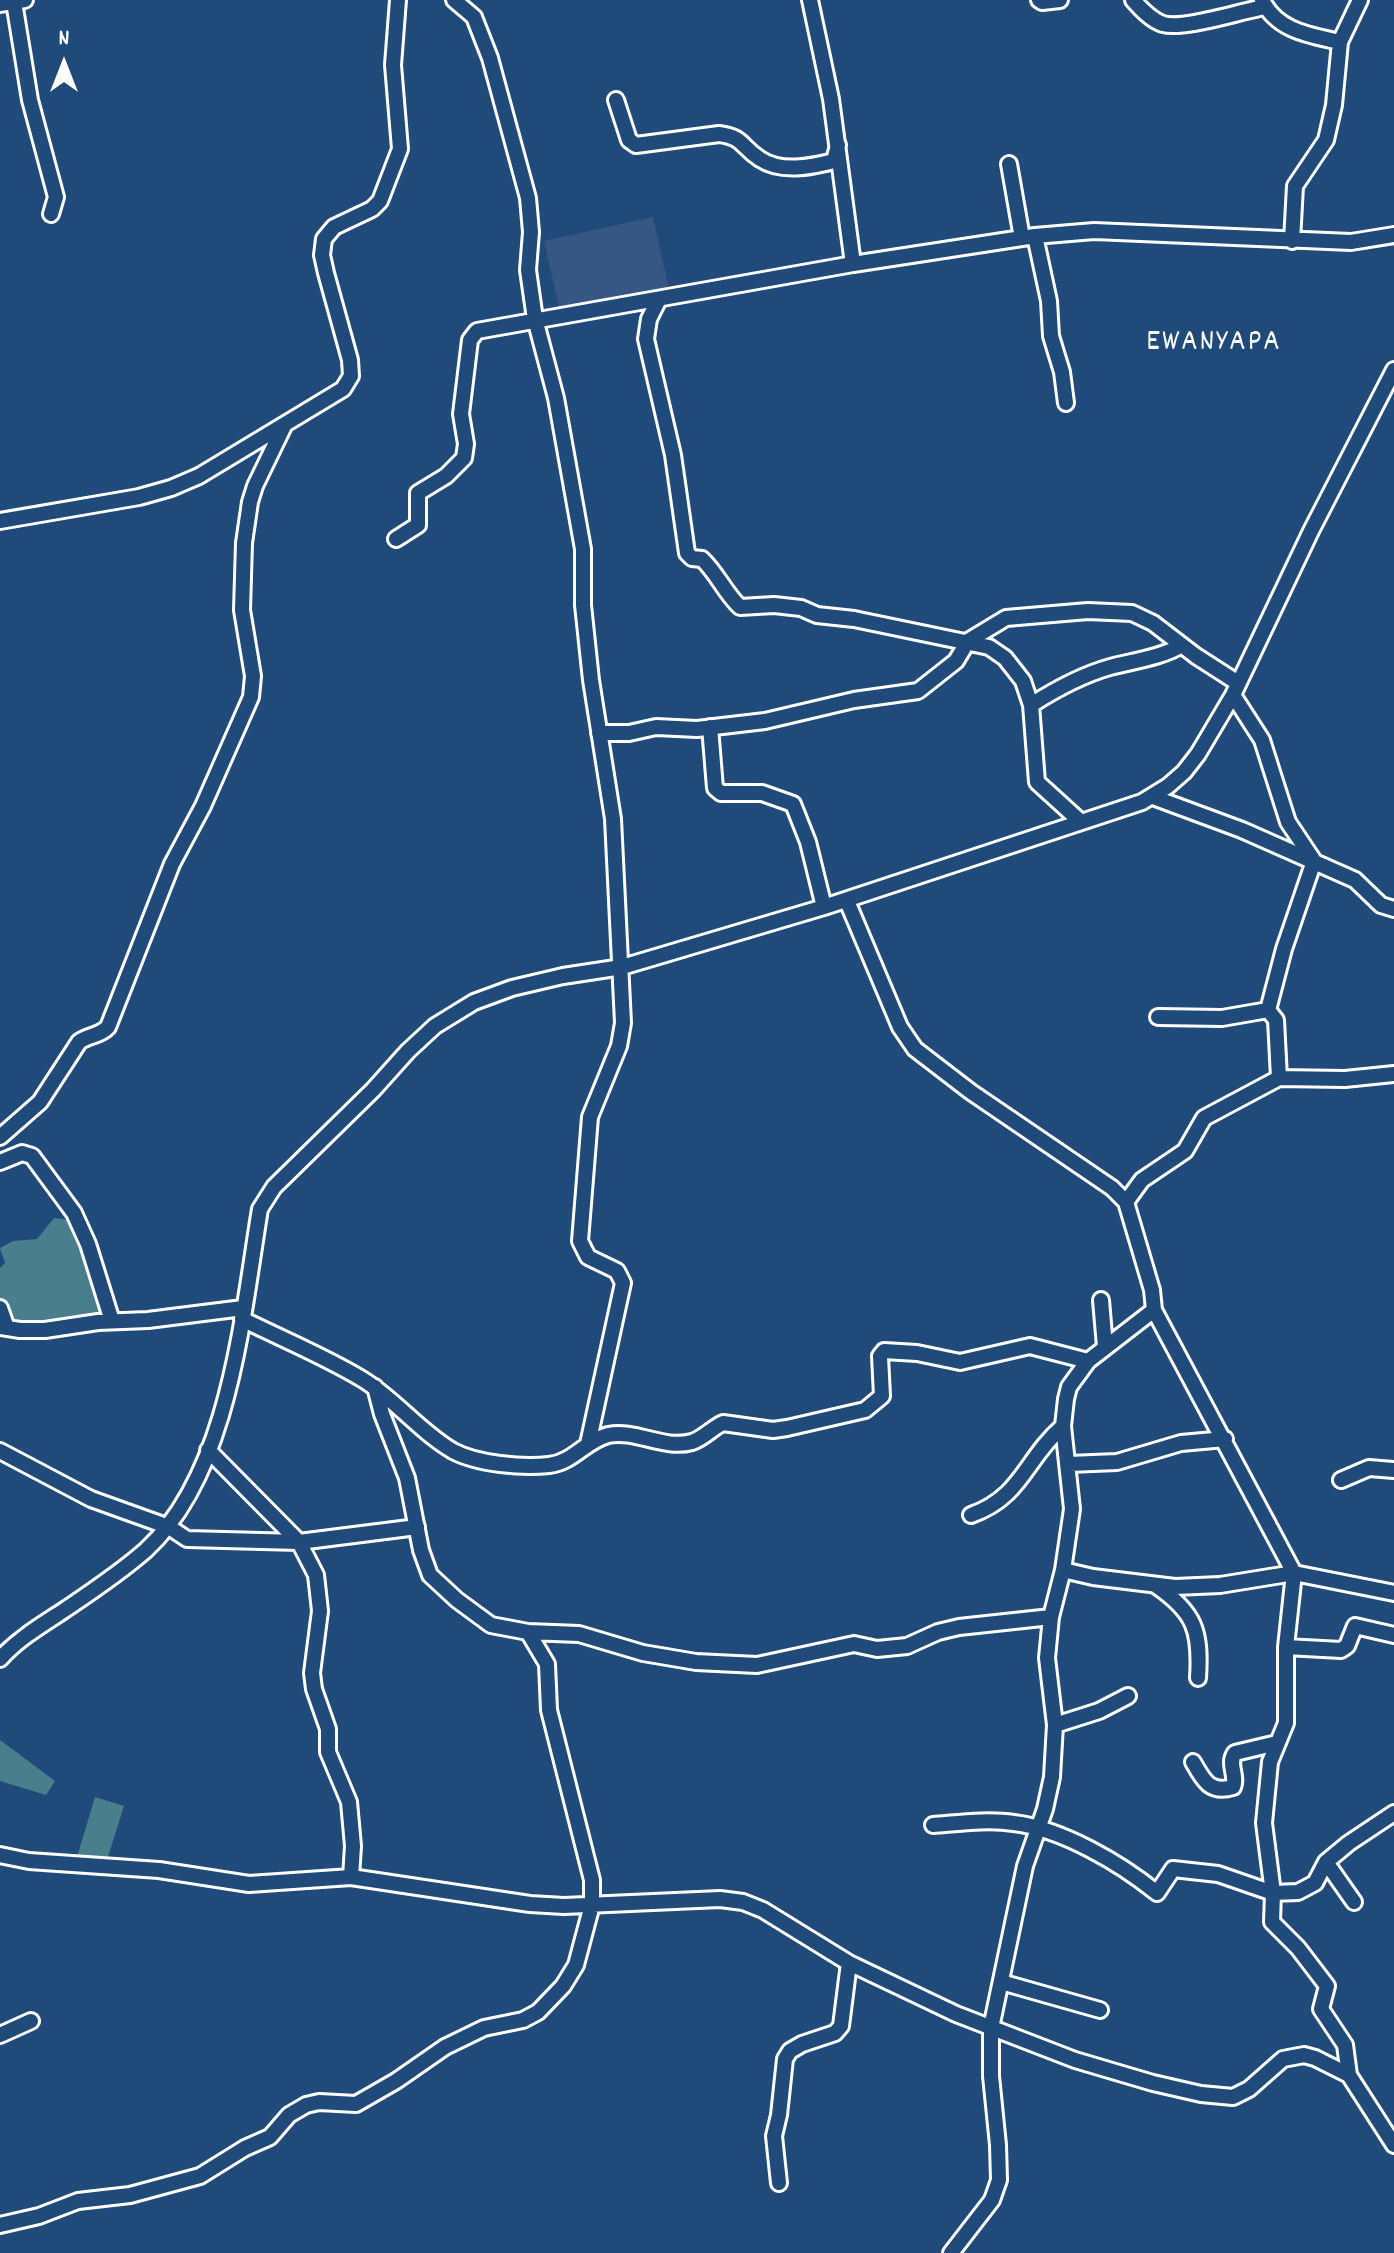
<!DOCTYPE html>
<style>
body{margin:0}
#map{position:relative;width:1394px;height:2253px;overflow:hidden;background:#1f4a7a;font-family:Dekko,sans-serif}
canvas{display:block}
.north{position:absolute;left:24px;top:24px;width:80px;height:80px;-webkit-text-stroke:6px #1f4a7a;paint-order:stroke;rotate:0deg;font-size:22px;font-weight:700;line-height:32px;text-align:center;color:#fff}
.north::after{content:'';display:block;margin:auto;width:28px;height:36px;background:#fff;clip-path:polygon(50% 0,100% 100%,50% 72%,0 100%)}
</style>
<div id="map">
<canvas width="1394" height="2253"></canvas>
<div class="north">N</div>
</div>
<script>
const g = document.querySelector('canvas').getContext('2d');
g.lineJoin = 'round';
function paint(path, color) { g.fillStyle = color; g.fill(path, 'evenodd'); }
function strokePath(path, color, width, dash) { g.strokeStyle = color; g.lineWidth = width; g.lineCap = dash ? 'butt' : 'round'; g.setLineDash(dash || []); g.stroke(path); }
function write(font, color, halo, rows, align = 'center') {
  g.font = font + ' Dekko,sans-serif'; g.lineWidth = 6; g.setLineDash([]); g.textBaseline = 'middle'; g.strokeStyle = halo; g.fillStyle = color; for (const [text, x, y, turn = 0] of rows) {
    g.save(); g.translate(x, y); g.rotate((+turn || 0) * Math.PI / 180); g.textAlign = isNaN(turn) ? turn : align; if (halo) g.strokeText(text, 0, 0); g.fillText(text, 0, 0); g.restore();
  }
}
paint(new Path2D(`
 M653,217L669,289L560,312L544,241Z`), '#365683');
paint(new Path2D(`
 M54,1218L70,1220L104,1319L48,1323L7,1319L0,1304V1268L5,1263L0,1248L13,1241L37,1239Z
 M0,1740L55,1781L46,1795L0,1781Z
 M95,1797L124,1806L107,1860L77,1857Z`), '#497e8c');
const minor = new Path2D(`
 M454,0L474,17L490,58L528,198L531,232L528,270L535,319L556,398L583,549V605L591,680L613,819L623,1023L619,1046L590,1117L580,1241L588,1257L617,1271L623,1283L588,1444
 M810,0L831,99L853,264
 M1039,0L1042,2L1060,0
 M1133,0C1141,9 1151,20 1163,24C1183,30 1241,11 1265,7
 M1262,0C1277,31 1309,35 1340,42
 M14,2L30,100L56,197L51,214
 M0,4L25,0
 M616,100L629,140L636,145L719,134C744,137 741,147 760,159C781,173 811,167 834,161L838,145
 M1009,164L1022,238
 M1035,236L1049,301L1051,336L1062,372L1066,403
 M1292,241L1295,186L1326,140L1334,105L1340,42L1360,0
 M659,299L649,319L646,339L673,455L687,553L692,558L702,559C717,573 725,593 740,607L774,605L801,608L817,615L854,619L989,647L1005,658L1023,681L1031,705L1037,782L1081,822
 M0,521L139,497L171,488L199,476L343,389L351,376L350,360L326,273L322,255L324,239L334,227L372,209L380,201L400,149L393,65L398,0
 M396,539L418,525V493L446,476L464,458L466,444L461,414L470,340L477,331L853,264L1035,236L1094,231L1351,242L1394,235
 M1233,695L1262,740L1288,822L1314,861L1284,949L1268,1010L1276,1020L1279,1078
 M1031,705C1056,689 1082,675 1110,667C1129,662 1167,656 1181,645
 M710,727L715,788L721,793H762L793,804L808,842L824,907
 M599,733H629L656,727L697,729L765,721L854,700L918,691L956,661L968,641L1006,618L1088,611L1132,613L1153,623L1196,656L1238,683
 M1153,797L1242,830L1355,880L1381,905L1394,909
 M847,901L900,1027L915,1049L971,1092L1112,1188L1126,1202L1152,1290L1154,1310L1294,1573L1286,1647V1723L1270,1762L1264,1823L1273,1893L1272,1922L1298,1948L1327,1986L1321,2009L1345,2045L1349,2075
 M1158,1017L1222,1018L1268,1010
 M0,1137L40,1102L79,1042C88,1035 100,1036 108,1027L172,864L203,806L251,697L253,676L242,610L244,543L250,502L255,486L284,426
 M0,1162L22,1153L32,1156L74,1213L88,1244L112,1321
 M1126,1202L1142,1180L1185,1151L1204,1118L1279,1078L1345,1079L1394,1074
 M1101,1300L1105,1347
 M0,1308L7,1328
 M242,1319C282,1339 324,1356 362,1379C395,1399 420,1432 453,1451C477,1464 523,1468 549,1465C574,1462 585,1441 608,1435C636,1429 663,1450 692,1442C704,1438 712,1428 723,1423L773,1430L787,1428L865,1410L882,1396L880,1356L884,1351L917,1353L960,1362L1030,1346L1088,1361
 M0,1327L20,1330H45L98,1322L148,1320L243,1308
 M208,1450L299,1542L316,1575L320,1611L312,1673L314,1689L328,1729V1752L349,1802L353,1846L351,1877
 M0,1451L91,1499L169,1527L187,1539L299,1542L417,1527
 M1069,1464L1117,1462L1181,1443L1225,1439
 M1341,1480L1369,1468L1394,1470
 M971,1515C1022,1497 1025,1459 1063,1426
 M1063,1570L1093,1577L1175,1587L1220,1585L1294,1573L1394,1593
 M1155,1585C1195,1612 1201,1631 1198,1678
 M528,1632L579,1634L643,1653L696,1662L757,1665L854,1644L877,1649L907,1646L938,1632L959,1627L1051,1617
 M1286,1647L1341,1650L1347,1646L1355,1626L1394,1635
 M0,1659C18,1639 40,1626 63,1611C91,1592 120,1573 146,1550C230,1472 242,1317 260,1209L274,1187L373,1090L408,1051L435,1026L474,1002L512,988L563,976L622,967L824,907L1142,802L1168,786L1184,772L1198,754L1233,695L1311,531L1394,370
 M1055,1725L1099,1711L1128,1696
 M1193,1762C1203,1780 1210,1794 1233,1787C1238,1776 1227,1764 1235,1753L1277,1743
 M933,1825C959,1823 988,1819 1014,1823C1062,1829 1120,1863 1157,1893L1173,1869L1218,1874L1273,1893L1298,1892L1315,1883L1326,1862L1349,1843L1394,1813
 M0,1855L29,1861L159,1870L249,1884L351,1877L530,1904L564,1906L720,1899L743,1902L763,1910L849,1963L956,2014L1075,2060L1153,2083L1201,2094L1233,2097L1249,2089L1283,2059L1304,2055L1315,2058L1349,2075L1394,2145
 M1326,1862L1354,1902
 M1001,1982L1100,2010
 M0,2035L31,2021
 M779,2183L774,2136L779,2115L785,2059L790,2051L802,2044L835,2033L841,2026L849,1963
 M0,2225L39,2216L78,2201L130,2195L200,2176L245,2148L270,2137L289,2115L306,2105L319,2102L356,2104L396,2081L445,2047L484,2028L523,2020L538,2012L563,1986L576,1965L592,1905V1880L549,1710L547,1664L528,1632L491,1625L457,1600L430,1575L421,1550L407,1478L382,1414L375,1387
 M951,2253L992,2200L999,2180L998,2145L991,2076V2028L1025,1866L1045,1809L1052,1777L1055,1725L1047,1658L1051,1617L1063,1570L1072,1509L1063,1426L1066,1399L1069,1387L1088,1361L1154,1310`);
strokePath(minor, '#fff', 20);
strokePath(minor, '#1f4a7a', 14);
g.letterSpacing = '2px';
write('30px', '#fff', '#1f4a7a', [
 ["EWANYAPA",1214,345]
]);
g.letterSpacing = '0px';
</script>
